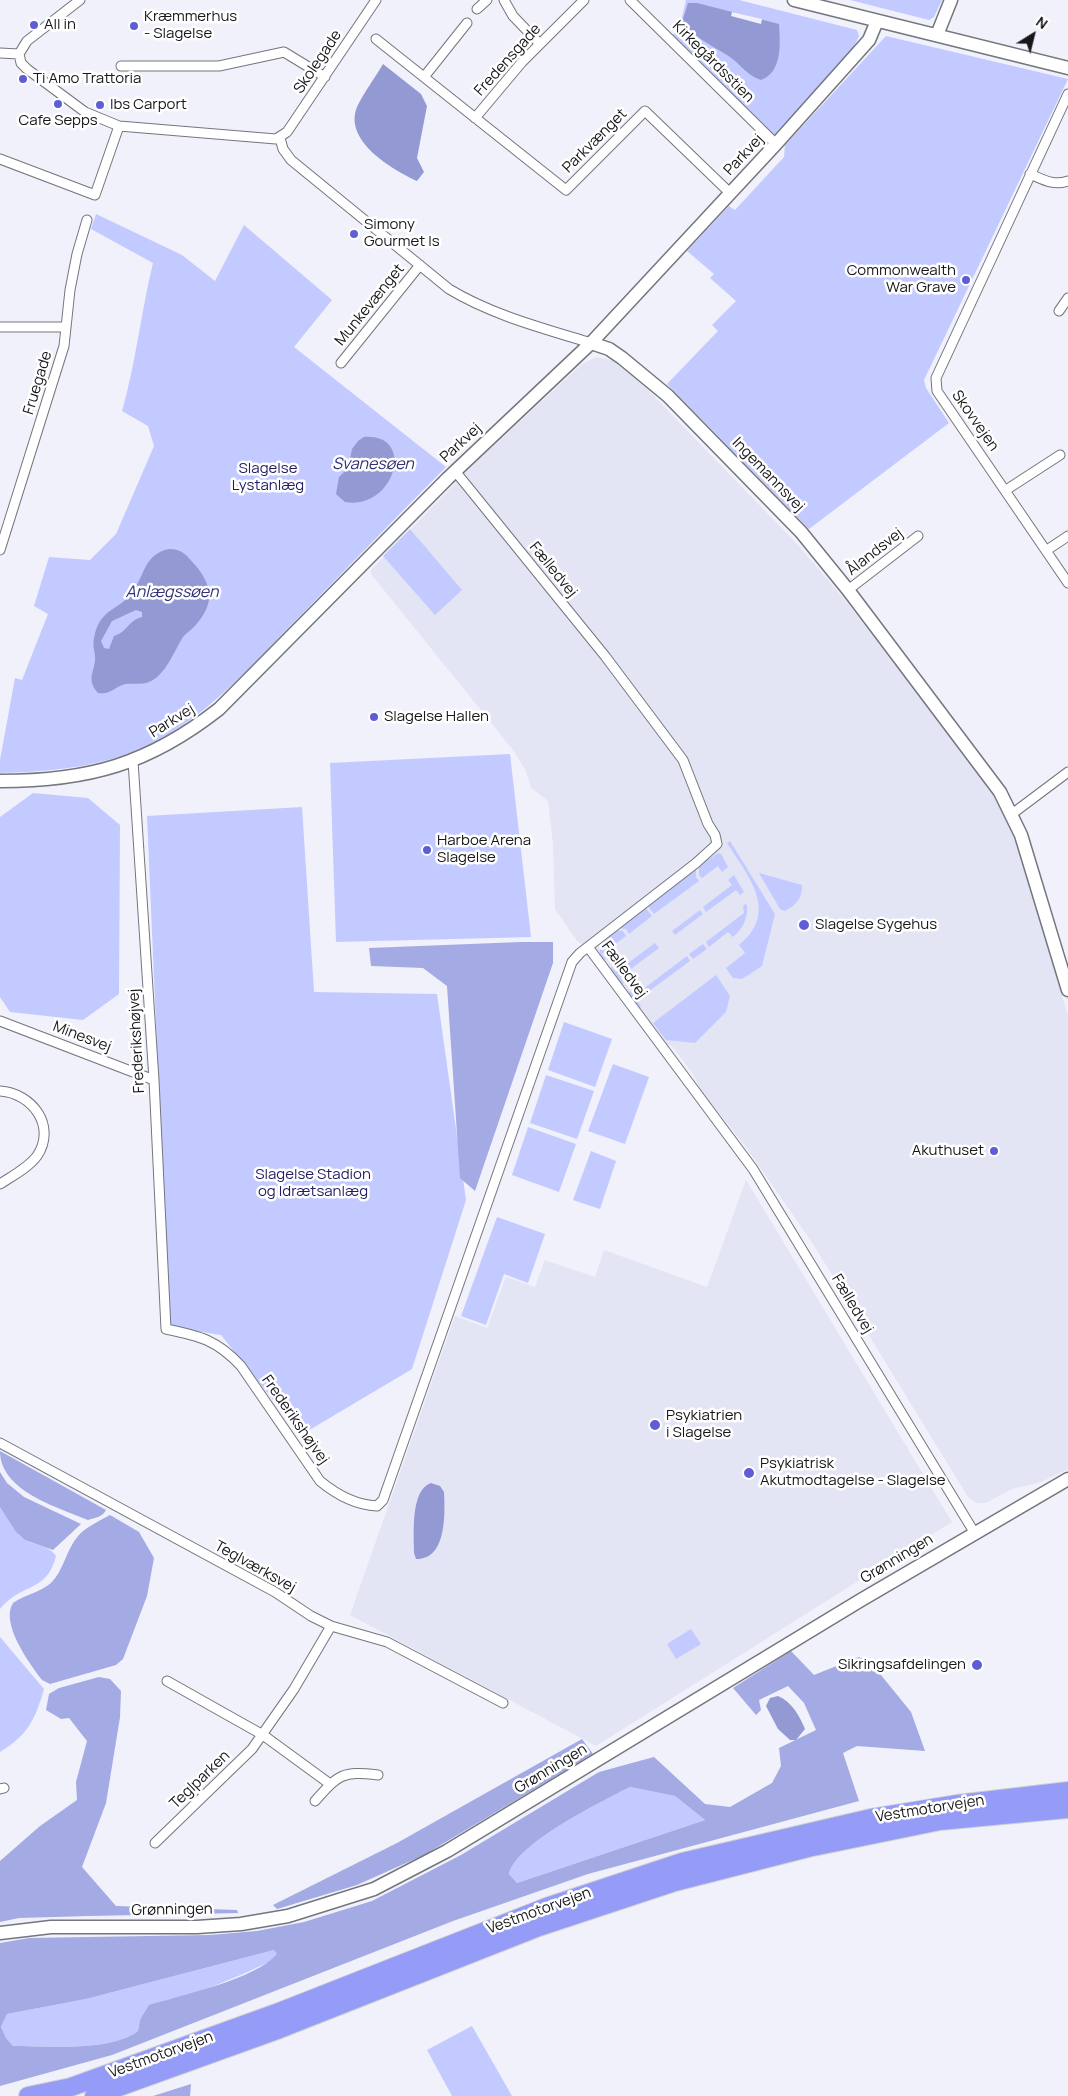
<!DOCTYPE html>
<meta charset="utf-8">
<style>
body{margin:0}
#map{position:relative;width:1068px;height:2096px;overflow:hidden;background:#f0f1fa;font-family:Manrope,sans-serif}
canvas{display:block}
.north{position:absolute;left:1008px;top:10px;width:50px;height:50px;-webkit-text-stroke:4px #fff;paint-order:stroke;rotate:36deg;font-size:14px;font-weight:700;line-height:20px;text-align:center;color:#17171a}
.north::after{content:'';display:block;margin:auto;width:18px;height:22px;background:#17171a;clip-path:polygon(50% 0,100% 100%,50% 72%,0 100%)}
</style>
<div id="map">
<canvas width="1068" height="2096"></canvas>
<div class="north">N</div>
</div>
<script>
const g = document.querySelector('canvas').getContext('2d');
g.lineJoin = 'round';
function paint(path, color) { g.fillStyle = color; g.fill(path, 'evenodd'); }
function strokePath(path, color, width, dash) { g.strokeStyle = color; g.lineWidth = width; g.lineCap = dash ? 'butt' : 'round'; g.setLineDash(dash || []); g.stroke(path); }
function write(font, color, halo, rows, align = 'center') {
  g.font = font + ' Manrope,sans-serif'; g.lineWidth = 5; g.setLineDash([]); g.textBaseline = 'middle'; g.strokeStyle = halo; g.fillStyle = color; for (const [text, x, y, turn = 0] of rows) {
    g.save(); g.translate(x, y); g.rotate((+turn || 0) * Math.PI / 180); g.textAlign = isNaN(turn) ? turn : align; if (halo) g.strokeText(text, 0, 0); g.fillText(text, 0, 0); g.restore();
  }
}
paint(new Path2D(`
 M596,357L612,360L647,389L799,546L845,600L993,792L1009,821L1022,857L1068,1016V1469L1041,1482L1012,1489L986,1503H977L968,1497L813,1244L746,1147L701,1091L693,1074L672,1046L667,1045L601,957L577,941L555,909L553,844L548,801L531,788L526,771L513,750L371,574V570L476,462L581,365Z
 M746,1180L952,1522L596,1746L350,1615L455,1316L487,1328L506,1277L535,1287L545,1260L595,1277L604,1250L707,1287Z`), '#e3e5f5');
paint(new Path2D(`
 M686,0H739L857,30L859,36L852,51L773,136L672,35L679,31Z
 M850,0H942L934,17L929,20Z
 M886,36L1068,79L924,380L926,388L949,423L809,529L667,384L718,331L712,325L736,301L710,278L714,274L687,251L729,206L735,210L784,157L785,145Z
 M96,214L182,255L215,281L244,225L332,300L294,347L446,467C398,515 351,564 303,613C252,664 200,727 131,753C89,768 44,772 0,773V760L15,678L22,680L48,614L34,606L49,557L90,560L116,534L154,446L148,426L122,411C136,362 141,312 153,263L91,229Z
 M410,529L462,590L435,615L383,556Z
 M510,754L531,937L336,942L330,763Z
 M33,793L88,798L120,825L119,994L83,1020L10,1012L0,997V817Z
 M302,807L314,992L437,994L466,1200L412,1369L301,1435L221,1335L169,1327L147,816Z
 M730,841L775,914L762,966L742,979L733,978L726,968L745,953L739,945C780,912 748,876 727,843Z
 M718,853L721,854L728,867L722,872L718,866L702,878L699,875V866Z
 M696,868V877L699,881L654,914L647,905Z
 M759,873L802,885C802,899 796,905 785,911L780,909Z
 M734,875L744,892L740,895L736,890L706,912L703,907L732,885L728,880Z
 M745,904L747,905C748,918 743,929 733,937L728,932L709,947L706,942L744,913L743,907Z
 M645,907L652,916L629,934L626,929L617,928Z
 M700,910L703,914L675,935L672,931Z
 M614,930L623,931L626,936L602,954L606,959L603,961L600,954V946Z
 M655,943L659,948L620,977L624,983L621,985L609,969L612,967L616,972Z
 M703,944L707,949L693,959L689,954Z
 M687,956L690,961L637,1000L641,1006L639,1009L627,993L630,991L634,996Z
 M716,975L730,996L726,1012L695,1043L666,1040L653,1023Z
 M564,1022L612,1039L595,1087L548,1070Z
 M613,1064L649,1077L625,1144L588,1131Z
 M546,1075L594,1091L577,1139L530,1123Z
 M528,1127L576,1144L559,1192L512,1175Z
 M591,1151L616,1161L600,1209L573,1200Z
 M497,1217L545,1234L528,1283L504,1274L486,1325L461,1316Z
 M0,1507C9,1517 13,1532 24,1539C35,1546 49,1545 56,1556C47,1593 22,1582 0,1609Z
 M691,1629L701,1644L676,1659L667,1644Z
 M0,1637L44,1689C35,1720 28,1735 0,1752Z
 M630,1787L675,1796L705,1820L517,1883L509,1874C516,1843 601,1802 630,1787Z
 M274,1950L278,1954L271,1961L243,1974L195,1994L166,2000L140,2020L138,2031C111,2052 47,2046 13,2046L6,2038L1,2027L7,2014L86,1999Z
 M472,2026L512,2096H452L427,2050Z`), '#c3caff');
paint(new Path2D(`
 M521,942H553V963L475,1191L460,1178L447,986L423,968L371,966L369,948Z
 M0,1451L106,1510C103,1517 94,1518 88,1520C57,1507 0,1491 0,1451Z
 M0,1472L7,1483L24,1497L81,1524L53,1550L25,1540L16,1532L0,1507Z
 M110,1515L139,1532L154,1558L147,1596L123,1659L116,1665L50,1684L42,1680C29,1663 0,1623 13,1603C24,1595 41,1592 51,1583C64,1570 66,1550 78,1536C86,1527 99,1521 110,1515Z
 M791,1651L814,1675L859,1657L872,1664L911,1712L925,1751L857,1746L843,1753L859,1801L588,1874L453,1921L112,2055L0,2086V1943L29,1938L210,1935L257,1931L304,1922L372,1901L461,1855L599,1772L654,1757L705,1804L730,1807L772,1783L781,1766L779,1748L816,1730L804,1703L788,1686L759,1700L761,1710L756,1715L733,1688ZM630,1787L675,1796L705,1820L517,1883L509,1874C516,1843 601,1802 630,1787ZM274,1950L277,1954C256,1979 182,1995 149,2005L140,2020L138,2031C111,2052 47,2046 13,2046L6,2038L1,2027L7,2014L86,1999Z
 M99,1677L110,1679L121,1691L120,1717L106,1803L82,1867L116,1906L237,1910L238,1913L89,1916L19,1918L0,1922V1861L40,1826L77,1800L76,1782L87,1741L69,1718L61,1719L46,1710L49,1694L59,1688Z
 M582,1739L593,1754L424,1855L357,1885L277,1909L273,1905L397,1843Z
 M191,2084L190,2096H153Z`), '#a3aae4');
paint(new Path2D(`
 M688,3H697L779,24C780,42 783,72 761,80C747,76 739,62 727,55C710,45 695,37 682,22Z
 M383,64L421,94L427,106L417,158L424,172L417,181C393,170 343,141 357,107C364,92 375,78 383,64Z
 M364,437C417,433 395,511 345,502L336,494L339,477L348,468L352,449L358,441Z
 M169,549C183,549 187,556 196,566C214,588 214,605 194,627C191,630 186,633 183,637C174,651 166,675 149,682C141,685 133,683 126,684C114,686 113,695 98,693C87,680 93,675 95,661C96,654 92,646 94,638C100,606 121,611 134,590C145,573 145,554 169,549ZM136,610L142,612V617C127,621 129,631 114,636L109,649L104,648L101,641L112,621Z
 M431,1483L440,1486L444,1492C445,1513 447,1560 416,1559L414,1553C414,1535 410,1490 431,1483Z
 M778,1696C792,1702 799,1715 805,1729L796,1740H790L778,1729L766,1706L770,1698Z`), '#9399d3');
paint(new Path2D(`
 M732,12L762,19L761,24L731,16Z`), '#f0f1fa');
const street = new Path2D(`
 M504,0L513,16L539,43
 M630,0L776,144
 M477,9L487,0
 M376,39L566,190L645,111L730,193
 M0,53L19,54
 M19,54L21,63L27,69L85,112L119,126L276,139L287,132L376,0
 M19,54L27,41L80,0
 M121,66H219L284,52L325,77
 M424,77L467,23
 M1068,94L936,378L937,391L1068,583
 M475,118L522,62L584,0
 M280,138L283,149L291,160L449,289C492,315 542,328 591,343
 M0,159L95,195L119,126
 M1030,174C1044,180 1054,186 1068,181
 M1059,311L1068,298
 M0,327H66
 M341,363L420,265
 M1006,490L1060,455
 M0,550L64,346L70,290L77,254L87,220
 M1047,550L1068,536
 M848,590L918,536
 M133,761L154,1080L166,1329C200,1336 217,1340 241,1366L320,1481C337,1495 355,1505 377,1506L383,1500L572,962L580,953L696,863L717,844L715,835L708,824L683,760L605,656L455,471
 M1012,814L1068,772
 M588,947L753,1169L974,1532
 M0,1021L154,1080
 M0,1091C32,1093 57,1126 37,1156C28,1168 12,1176 0,1184
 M0,1443L275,1592L311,1616L331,1626L387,1642L503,1703
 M167,1681L263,1735L330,1784
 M0,1789L4,1788
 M315,1801C339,1774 342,1771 378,1775
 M155,1843L252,1749L294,1689L331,1626`);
const secondary = new Path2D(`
 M794,0L1068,68
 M937,35L951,0
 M591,343L609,349L622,358L668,396L801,532L848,590L1000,792L1021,835L1068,990
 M0,781C89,781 149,764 219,709L448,478L591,343L776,144L869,40L877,21
 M0,1933L51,1927H197L241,1924L288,1916L374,1889L447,1851L861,1600L1068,1479`);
const highway = new Path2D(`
 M28,2096L71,2087L279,2012L549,1906L682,1862L871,1818L957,1804L1068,1791
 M94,2096L280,2029L539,1927L675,1882L808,1848L940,1821L1068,1809`);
strokePath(street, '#74767d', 11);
strokePath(secondary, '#74767d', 15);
strokePath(highway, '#d1d1d1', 20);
strokePath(street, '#fff', 9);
strokePath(secondary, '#fff', 12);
strokePath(highway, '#959cf7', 18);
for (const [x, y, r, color] of [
 [34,25,5,"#5f5dd6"],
 [134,26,5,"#5f5dd6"],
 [23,79,5,"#5f5dd6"],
 [58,104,5,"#5f5dd6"],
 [100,105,5,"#5f5dd6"],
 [354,234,5,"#5f5dd6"],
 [966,280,5,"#5f5dd6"],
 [374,717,5,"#5f5dd6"],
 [427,850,5,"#5f5dd6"],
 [804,925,6,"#5f5dd6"],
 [994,1151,5,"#5f5dd6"],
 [655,1425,6,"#5f5dd6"],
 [749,1473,6,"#5f5dd6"],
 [977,1665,6,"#5f5dd6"]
]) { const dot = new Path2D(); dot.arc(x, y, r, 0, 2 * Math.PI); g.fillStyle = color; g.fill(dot); strokePath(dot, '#fff', 2); }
write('15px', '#17171a', '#fff', [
 ["Kræmmerhus",144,17],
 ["- Slagelse",144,34],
 ["All in",44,25],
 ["Ti Amo Trattoria",33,79],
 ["Ibs Carport",110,105],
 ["Cafe Sepps",58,121,"center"],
 ["Simony",364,225],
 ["Gourmet Is",364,242],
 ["Commonwealth",956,271,"right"],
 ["War Grave",956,288,"right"],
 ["Slagelse Hallen",384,717],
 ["Harboe Arena",437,841],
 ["Slagelse",437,858],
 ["Slagelse Sygehus",815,925],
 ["Akuthuset",984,1151,"right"],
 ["Psykiatrien",666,1416],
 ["i Slagelse",666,1433],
 ["Psykiatrisk",760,1464],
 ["Akutmodtagelse - Slagelse",760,1481],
 ["Sikringsafdelingen",966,1665,"right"]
], 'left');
write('15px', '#17171a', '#fff', [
 ["Fredensgade",508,60,-48],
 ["Skolegade",318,62,-56],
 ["Kirkegårdsstien",713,62,45],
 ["Parkvænget",595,141,-45],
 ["Parkvej",744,155,-47],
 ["Munkevænget",370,305,-51],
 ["Fruegade",38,383,-73],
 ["Skovvejen",975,421,55],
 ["Parkvej",461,443,-43],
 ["Ingemannsvej",768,475,46],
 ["Ålandsvej",875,552,-38],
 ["Fælledvej",553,570,51],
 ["Parkvej",172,721,-32],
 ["Fælledvej",624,970,54],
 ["Minesvej",82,1037,21],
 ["Frederikshøjvej",137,1041,-93],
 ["Fælledvej",852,1304,59],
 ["Frederikshøjvej",295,1420,55],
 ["Grønningen",897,1559,-31],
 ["Teglværksvej",255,1567,29],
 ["Grønningen",551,1769,-31],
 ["Teglparken",200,1780,-44],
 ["Vestmotorvejen",930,1809,-9],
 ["Grønningen",172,1910,-1],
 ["Vestmotorvejen",539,1911,-20],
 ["Vestmotorvejen",161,2055,-20]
]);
write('15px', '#221d60', '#fff', [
 ["Slagelse",268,469],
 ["Lystanlæg",268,486],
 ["Slagelse Stadion",313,1175],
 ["og Idrætsanlæg",313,1192]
]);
write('italic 16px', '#323176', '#fff', [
 ["Svanesøen",373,465],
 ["Anlægssøen",172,593]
]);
</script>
